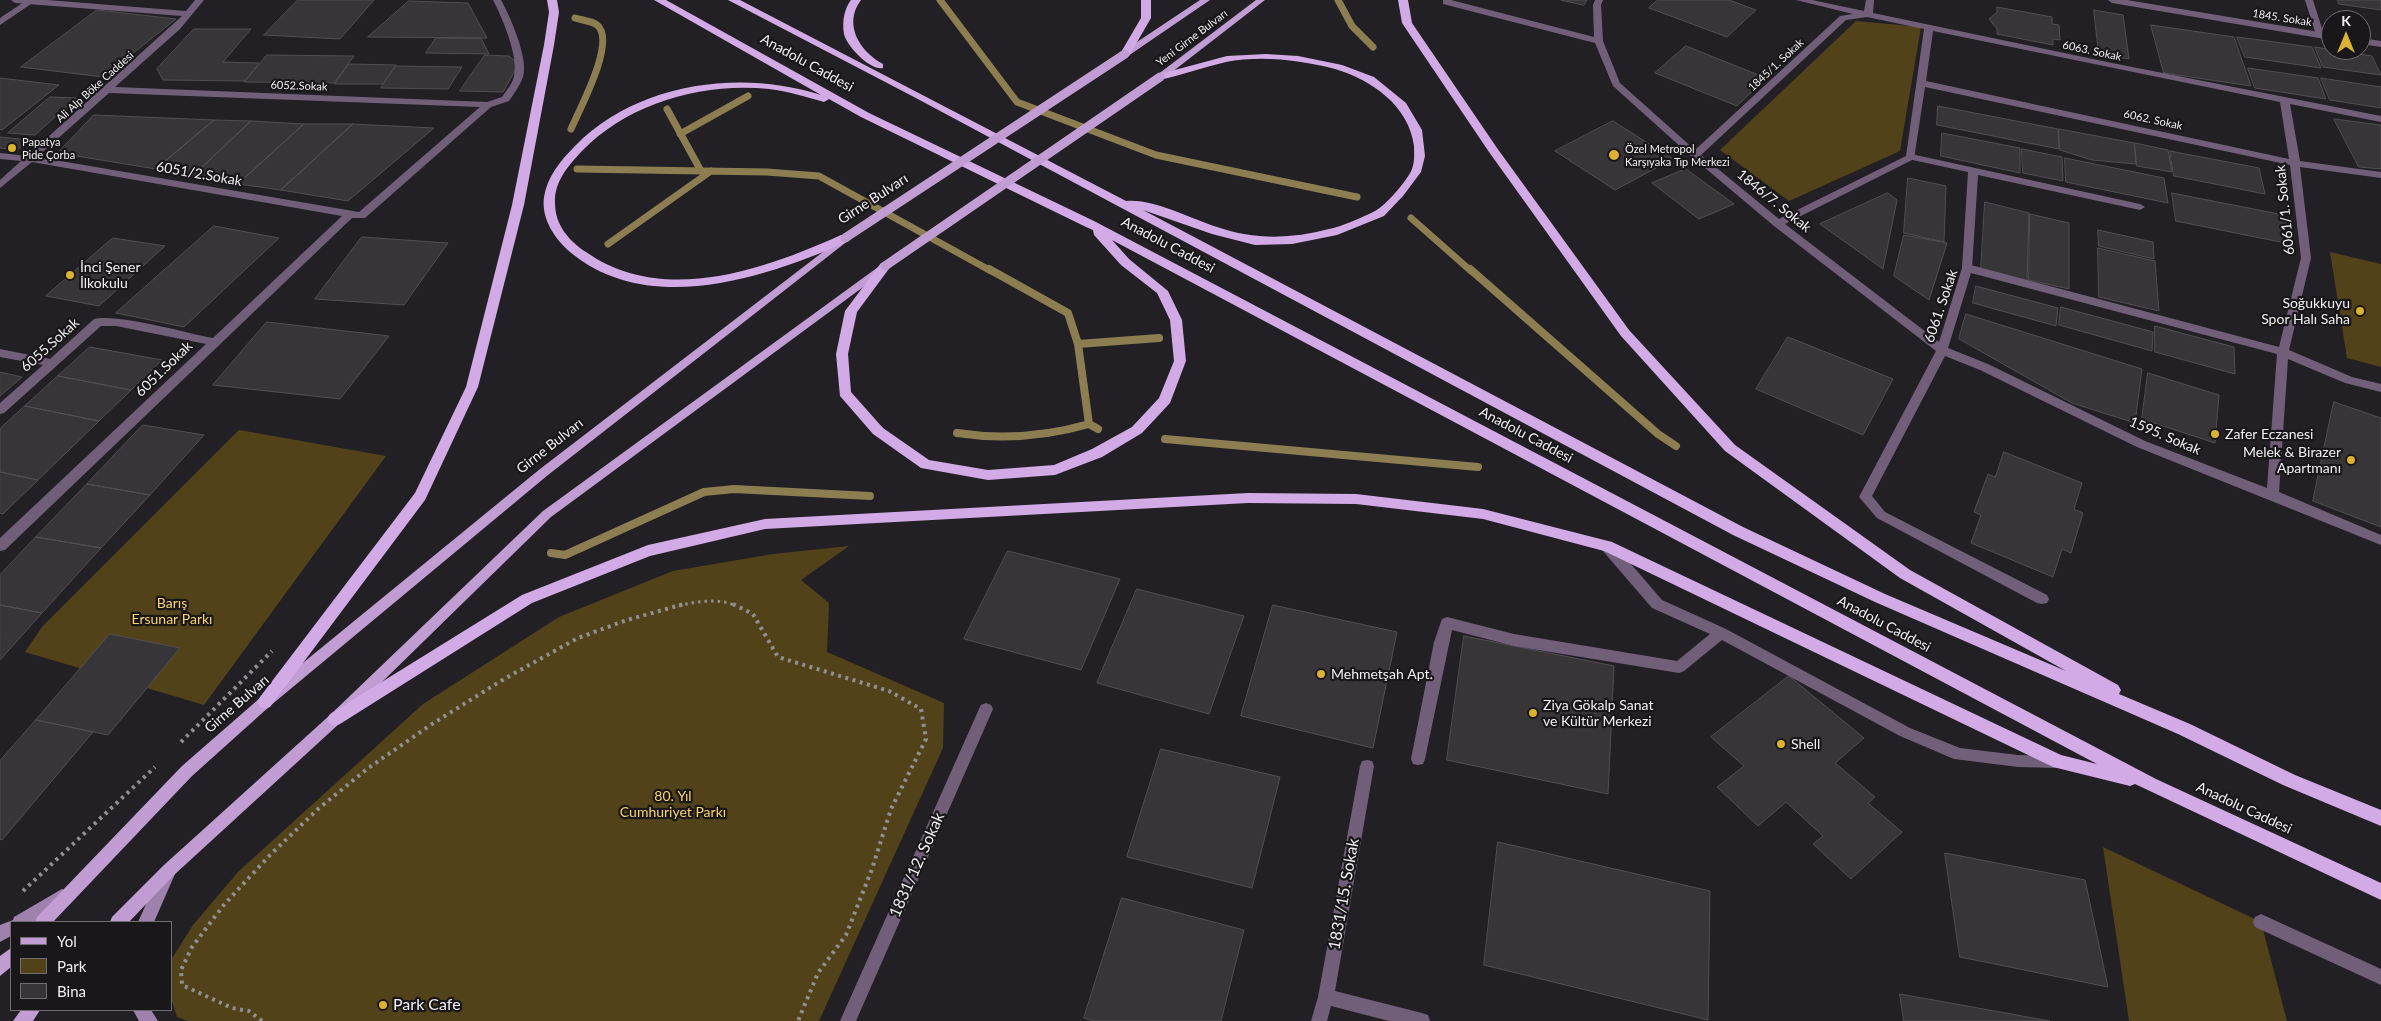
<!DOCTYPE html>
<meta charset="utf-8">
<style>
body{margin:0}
#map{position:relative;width:2381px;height:1021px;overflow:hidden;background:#222024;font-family:Lato,sans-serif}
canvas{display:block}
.legend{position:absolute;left:10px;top:921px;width:162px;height:90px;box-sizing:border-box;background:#19171a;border:1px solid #6f6d70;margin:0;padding:6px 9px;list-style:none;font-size:15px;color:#f0eff1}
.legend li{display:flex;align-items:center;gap:10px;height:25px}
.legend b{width:25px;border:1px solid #6f6d70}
.north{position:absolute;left:2321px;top:10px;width:50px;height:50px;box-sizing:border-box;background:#19171a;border:1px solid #6f6d70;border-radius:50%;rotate:0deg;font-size:14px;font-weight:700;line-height:20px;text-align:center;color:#f0eff1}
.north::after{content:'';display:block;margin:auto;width:18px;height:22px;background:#dcb233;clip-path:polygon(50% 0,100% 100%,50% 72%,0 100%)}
</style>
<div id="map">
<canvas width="2381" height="1021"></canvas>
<ul class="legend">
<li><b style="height:6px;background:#c29dd4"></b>Yol</li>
<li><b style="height:14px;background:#524219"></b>Park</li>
<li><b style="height:14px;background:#383539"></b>Bina</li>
</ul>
<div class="north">K</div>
</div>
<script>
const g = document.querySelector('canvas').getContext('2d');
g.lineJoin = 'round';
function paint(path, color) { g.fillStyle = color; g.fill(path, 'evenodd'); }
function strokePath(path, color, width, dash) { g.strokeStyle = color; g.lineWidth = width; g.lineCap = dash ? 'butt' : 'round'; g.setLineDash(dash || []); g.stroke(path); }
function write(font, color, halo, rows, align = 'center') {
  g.font = font + ' Lato,sans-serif'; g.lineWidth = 4.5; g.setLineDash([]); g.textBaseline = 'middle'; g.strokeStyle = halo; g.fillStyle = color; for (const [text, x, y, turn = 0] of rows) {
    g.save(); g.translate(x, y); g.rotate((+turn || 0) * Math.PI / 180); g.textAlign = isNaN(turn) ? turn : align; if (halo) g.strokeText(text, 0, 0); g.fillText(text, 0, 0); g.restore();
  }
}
paint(new Path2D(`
 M1856,21L1921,27L1900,151L1789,201L1720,150Z
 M2330,252L2381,264V367L2347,358Z
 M239,430L386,456L204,705L25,652L42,627Z
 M849,546L801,580L829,603L827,652L944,703L943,748L819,1021H188L177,1017L171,998V960L193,925L238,872L423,704L559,617L673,571L773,554Z
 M2103,847L2261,922L2287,1021H2129Z`), '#524219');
strokePath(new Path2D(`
 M940,0L1017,102L1156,155L1357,197
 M1338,0L1352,26L1373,47
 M667,109L701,171
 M571,129C579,110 617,41 597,25C592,21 581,20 575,18
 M680,134L748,96
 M577,169L767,172L819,176L991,271
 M1411,218L1471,271
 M608,244L711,171`), '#8d7e52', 7);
strokePath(new Path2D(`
 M989,269L1068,313L1078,344L1089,424L1098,429
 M1470,269L1658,434L1676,446
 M1078,344L1159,338
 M957,433C1003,440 1044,437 1089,424
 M1165,439L1478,467
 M551,553L565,555L704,492L734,489L870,496`), '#8d7e52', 8);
const building = new Path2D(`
 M298,0H374L340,39L264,35Z
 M1561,0H1587L1584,5Z
 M1658,0H1729L1756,10L1727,37L1649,8Z
 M2338,0H2381V10L2339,4Z
 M409,1L468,3L487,38L368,37Z
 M1997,7L2052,17V24L2059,25L2060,40L2053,39V45L1997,34V29L1989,19L1997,12Z
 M97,10L176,19L103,77L21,67Z
 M2094,10L2123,15L2129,59L2099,54Z
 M2151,25L2234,37L2251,86L2164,73Z
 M194,29H251L223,62L259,63L245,81L163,80L157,69Z
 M2237,37L2312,47L2321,68L2245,57Z
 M436,38H481L489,54L426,53Z
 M1686,46L1766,78L1737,106L1655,73Z
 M2315,47L2372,56L2381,75L2323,67Z
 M267,55L354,56L334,83L245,82Z
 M485,55L509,56L515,61L516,69L503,92L460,91Z
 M349,64L396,65L383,84H335Z
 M396,66L462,67L448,89L381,88Z
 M2248,68L2318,78L2326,99L2255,88Z
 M0,78L59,85L2,130L0,129Z
 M2321,78L2381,87V108L2330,100Z
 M50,97L76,98L35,135L8,133Z
 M1938,106L2058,129L2059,149L1937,125Z
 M94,115L214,120L156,169L58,153Z
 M2334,119L2381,125V169L2359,167Z
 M214,120L251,121L193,176L156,169Z
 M251,121L304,124L238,184L193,176Z
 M1613,121L1673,159L1615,190L1555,151Z
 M304,124H353L281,190L238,184Z
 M353,124L434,128L348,201L281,190Z
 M2059,129L2134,143L2136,164L2092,160L2060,150Z
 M1942,133L2020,148V173L1941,156Z
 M0,137L29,140L17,150L0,148Z
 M2135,143L2168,150L2172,172L2137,166Z
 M2022,149L2062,157L2063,181L2023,173Z
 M2170,151L2259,168L2265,194L2174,176Z
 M2065,158L2164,178L2168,203L2066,182Z
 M1686,169L1734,204L1699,219L1652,183Z
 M1908,178L1946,186L1944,242L1904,233Z
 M1888,193L1897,200L1883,269L1820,224Z
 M2172,193L2284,215L2290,244L2176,221Z
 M1985,202L2029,213L2027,281L1981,270Z
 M2030,214L2069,223V289L2029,280Z
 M214,226L279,238L184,327L116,313Z
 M2098,230L2153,242L2154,259L2099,246Z
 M1904,235L1947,243L1929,300L1894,276Z
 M362,237L448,243L404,305L315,299Z
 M113,238L165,246L99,306L46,296Z
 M2098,248L2155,261L2159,311L2099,297Z
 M1976,286L2058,308L2056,326L1973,303Z
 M2061,307L2153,332L2152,351L2059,325Z
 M1966,314L2142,369L2135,423L2072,403L1959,339Z
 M267,322L389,336L340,399L213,385Z
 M2155,326L2234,347L2235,374L2155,352Z
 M1788,337L1893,379L1863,435L1756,389Z
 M90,347L162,360L131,390L58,376Z
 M0,372L22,377L0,396Z
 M2148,373L2219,395L2215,443L2142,419Z
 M58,376L131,390L99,421L25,406Z
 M2334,402L2381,418V527L2313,501Z
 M25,406L99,421L38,480L0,472V429Z
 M143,425L204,435L150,495L87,484Z
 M2004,452L2082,483L2074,509L2083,513L2071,553L2062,549L2053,577L1971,543L1981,515L1974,512L1988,474L1995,477Z
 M0,472L38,480L3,514L0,513Z
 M87,484L150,495L101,548L36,537Z
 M36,537L101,548L42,613L0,605V575Z
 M1008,551L1120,579L1081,670L964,639Z
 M1137,589L1244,616L1209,714L1097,683Z
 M0,605L42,613L0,660Z
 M1273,605L1397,632L1373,748L1241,716Z
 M110,634L180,648L108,735L36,720Z
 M1464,636L1614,666L1608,794L1447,760Z
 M1789,676L1864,738L1835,763L1875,797L1868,803L1902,832L1851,879L1813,844L1823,836L1786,802L1758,826L1717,787L1744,766L1711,737Z
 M36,720L93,732L2,840L0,839V761Z
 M1161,749L1280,777L1252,888L1127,857Z
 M1498,842L1710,891L1708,1020L1484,965Z
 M1945,853L2085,880L2108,987L1960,957Z
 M1122,898L1244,930L1221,1021H1094L1084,1018Z
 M1900,994L2050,1021H1904Z`);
paint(building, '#383539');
strokePath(building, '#514f53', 1);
strokePath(new Path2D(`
 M679,606C695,601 721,598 736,606`), '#918f92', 3, [2.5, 4]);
strokePath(new Path2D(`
 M733,604L753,614L778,657L889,691L921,709L926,739L891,809L872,869L846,935L818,973L798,1021
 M181,742L272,651
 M23,891L155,767
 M262,1021L249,1011L232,1008L182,985L181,970L192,947L223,906L269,856L318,809L367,769L432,724L504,679L578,638L627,620L684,604`), '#918f92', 4, [3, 4.5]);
paint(new Path2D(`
 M27,0L34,2L0,25V18Z
 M2305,0H2313L2324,35L2323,37L2316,35Z
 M1911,154L2140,204L2145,207L2140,210L1978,175L1972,268L1967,272L1962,268L1968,172L1908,159L1906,157Z
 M1607,541L1612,542L1662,600L1726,629L1910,728L1960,748L2018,755L2057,756L2062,757L2064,762L2062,767L2057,768L2018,767L1954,759L1900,736L1722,640L1684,671L1679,673L1514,646L1452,630L1425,759L1423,764L1418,765L1413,764L1411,759L1434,642L1442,619L1447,617L1514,634L1677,661L1710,634L1652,608L1602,550L1601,546L1602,542Z`), '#715f7a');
paint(new Path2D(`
 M11,0H47L186,11L195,0H204L180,29L115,87L487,102L502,97C506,91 513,83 514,76C519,57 502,17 493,0H501C510,16 529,59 523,77C520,85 514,94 509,101L491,107L365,218H352L5,550L0,551V538L206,344L116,326H101L4,413L0,414V403L43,365L0,357V349L50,359L94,319C116,313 187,333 213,338L342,216L32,162L0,188V180L21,161L0,159V153L27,156L182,16L15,3ZM109,93L480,107L359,212L37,157Z
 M1443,0H1451L1594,37L1593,5L1595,0H1603L1601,5L1603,41L1620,83L1695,150L1840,16L1853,14L1796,0H1812L1864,11L1866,0H1874L1873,13L2112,63L2381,116V122L2290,104L2300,161L2381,172V178L2300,167L2311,258L2289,350L2352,377L2381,384V392L2345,383L2288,359L2279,492L2381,535V545L2137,447L1980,370L1945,356L1872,496L1885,512L2047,595L2049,599L2047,603L2042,604L2037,603L1877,518L1859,497L1936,351L1774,226L1692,157L1613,86L1595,43L1443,4ZM1867,17L1924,29L1906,156L1779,219L1701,155L1846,20ZM1933,31L2280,102L2289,159L1926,81ZM1925,87L2290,165L2301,258L2279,347L1967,264L1962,268L1939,342L1785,224L1914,159ZM1971,273L2277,354L2267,488L2145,441L1988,364L1948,348Z
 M2108,0H2127L2331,34V40L2112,3Z
 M2361,38L2381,41V47L2361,44Z
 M986,703L991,705L993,709L856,1021H840L979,709L981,705Z
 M1367,760L1372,761L1374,766L1335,991L1422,1013L1428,1015L1430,1021H1389L1331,1006L1327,1021H1311L1318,997L1360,766L1362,761Z
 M2261,914L2381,969V985L2255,927L2253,922L2255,917Z`), '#715f7a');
paint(new Path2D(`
 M167,867L172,869L175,874L154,922H138L162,869Z
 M62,889L67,891L70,896L67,901L34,922H11V936L0,942V925L13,920L14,917Z
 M133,1010H151L158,1021H139Z`), '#9e82ad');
paint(new Path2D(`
 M1200,0H1210L1128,56H1122V52Z
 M1256,0H1265L1163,79H1157V75Z
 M845,235L849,236V240L548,475L270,706L192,776L53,922H35L37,917L182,766L260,698L540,469Z
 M885,262L890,266L889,268L551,517L340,723L174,875L129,922H110L112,917L164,865L330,715L543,511Z
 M11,948V967L0,976V956Z
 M21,1010H40L33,1021H13Z`), '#c29dd4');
paint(new Path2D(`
 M547,0H557L559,12L554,45L524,205L478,387L425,500L270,707L265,709L260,707L257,702L260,697L415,493L466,387L512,205L544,45L549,12Z
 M654,0H666L869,113L1094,221L2156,779L2381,883V900L2135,784L2130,786L2053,767L1604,551L1483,519L1356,504L1248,503L765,529L650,556L532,603L340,724L335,726L330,724L327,719L330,714L522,595L648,545L765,519L1248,493L1356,494L1483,509L1612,542L2061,755L2097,764L1112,240L1129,259L1168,291L1182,320L1186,361L1170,403L1142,433L1102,457L1055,475L988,480L921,468L873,434L840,396L836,354L845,311L881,263L885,262L891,266L857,312L848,354L851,392L883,428L929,460L988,470L1054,465L1092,449L1132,427L1159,398L1174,361L1170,320L1157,293L1121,265L1094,235L1093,230L1086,227L861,117L829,99L824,102C806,97 788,91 769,89C703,82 628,103 582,151C568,166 554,182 555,203C555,225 569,241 586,252C663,306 763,270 841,235H849L851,238L849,241C767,277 649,318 570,252C555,239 541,219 544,197C547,177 561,160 575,146C637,83 739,69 821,95Z
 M728,0H740L1126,201C1152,198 1192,219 1217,227C1254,240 1291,239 1329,229C1343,226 1361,218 1375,211C1385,206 1408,180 1412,169C1415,161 1414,154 1414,146C1409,106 1372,80 1335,69C1302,60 1260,55 1226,62C1204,67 1182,75 1160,80L1155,77L1156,75L1227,56L1266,54L1298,56L1342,65L1374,77L1406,103L1422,130L1425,156L1421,172L1403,196L1384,216L1337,235L1292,244L1255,245L1212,234L1143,210L1743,527L1885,594L2066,671L1900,578L1725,451L1621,336L1489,152L1402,23L1398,0H1408L1412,23L1497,148L1629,330L1735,445L1910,570L2118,685L2121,690L2119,694L2190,724L2295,775L2381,810V826L2283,785L2178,734L1875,602L1733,535L914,97Z
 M851,0H861C843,24 859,51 883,64V68C870,71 846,45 844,34C842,22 844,9 851,0Z
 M1141,0H1151V18L1129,56H1121L1120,54L1141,18Z`), '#d2aae6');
strokePath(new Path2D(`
 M845,238L1125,54
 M885,266L1160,77`), '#c29dd4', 9);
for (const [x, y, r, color] of [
 [12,148,5,"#dcb233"],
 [1614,155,6,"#dcb233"],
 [70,275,5,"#dcb233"],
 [2360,311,5,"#dcb233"],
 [2215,434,5,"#dcb233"],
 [2351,460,5,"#dcb233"],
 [1321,674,5,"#dcb233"],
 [1533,713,5,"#dcb233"],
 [1781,744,5,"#dcb233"],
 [383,1005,5,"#dcb233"]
]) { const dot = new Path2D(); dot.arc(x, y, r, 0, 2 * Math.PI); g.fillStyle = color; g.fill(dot); strokePath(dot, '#19171a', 2); }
write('11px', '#f0eff1', '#19171a', [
 ["1845. Sokak",2282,18,9],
 ["Yeni Girne Bulvarı",1192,38,-37],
 ["6063. Sokak",2092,51,12],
 ["1845/1. Sokak",1776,65,-43],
 ["6052.Sokak",299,86,2],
 ["Ali Alp Böke Caddesi",95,87,-42],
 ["6062. Sokak",2153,120,12]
]);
write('11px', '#f0eff1', '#19171a', [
 ["Papatya",22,142],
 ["Pide Çorba",22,155],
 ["Özel Metropol",1625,149],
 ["Karşıyaka Tıp Merkezi",1625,162]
], 'left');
write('14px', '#f0eff1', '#19171a', [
 ["Anadolu Caddesi",807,63,29],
 ["6051/2.Sokak",199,174,10],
 ["Girne Bulvarı",873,199,-33],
 ["1846/7. Sokak",1774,201,39],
 ["6061/1. Sokak",2285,210,-96],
 ["Anadolu Caddesi",1168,245,28],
 ["6061. Sokak",1941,306,-71],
 ["6055.Sokak",50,345,-42],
 ["6051.Sokak",164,369,-44],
 ["Anadolu Caddesi",1526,435,28],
 ["1595. Sokak",2165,436,23],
 ["Girne Bulvarı",550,446,-38],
 ["Anadolu Caddesi",1884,624,28],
 ["Girne Bulvarı",237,704,-41],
 ["Anadolu Caddesi",2244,808,25]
]);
write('14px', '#f0eff1', '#19171a', [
 ["İnci Şener",80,267],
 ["İlkokulu",80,283],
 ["Soğukkuyu",2350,303,"right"],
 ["Spor Halı Saha",2350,319,"right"],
 ["Zafer Eczanesi",2225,434],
 ["Melek & Birazer",2341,452,"right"],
 ["Apartmanı",2341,468,"right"],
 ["Mehmetşah Apt.",1331,674],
 ["Ziya Gökalp Sanat",1543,705],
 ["ve Kültür Merkezi",1543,721],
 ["Shell",1791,744]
], 'left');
write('14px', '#fcd46a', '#19171a', [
 ["Barış",172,603],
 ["Ersunar Parkı",172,619],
 ["80. Yıl",673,796],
 ["Cumhuriyet Parkı",673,812]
]);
write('16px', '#f0eff1', '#19171a', [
 ["1831/12. Sokak",917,865,-66],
 ["1831/15. Sokak",1344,894,-80]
]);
write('16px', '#f0eff1', '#19171a', [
 ["Park Cafe",393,1005]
], 'left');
</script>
